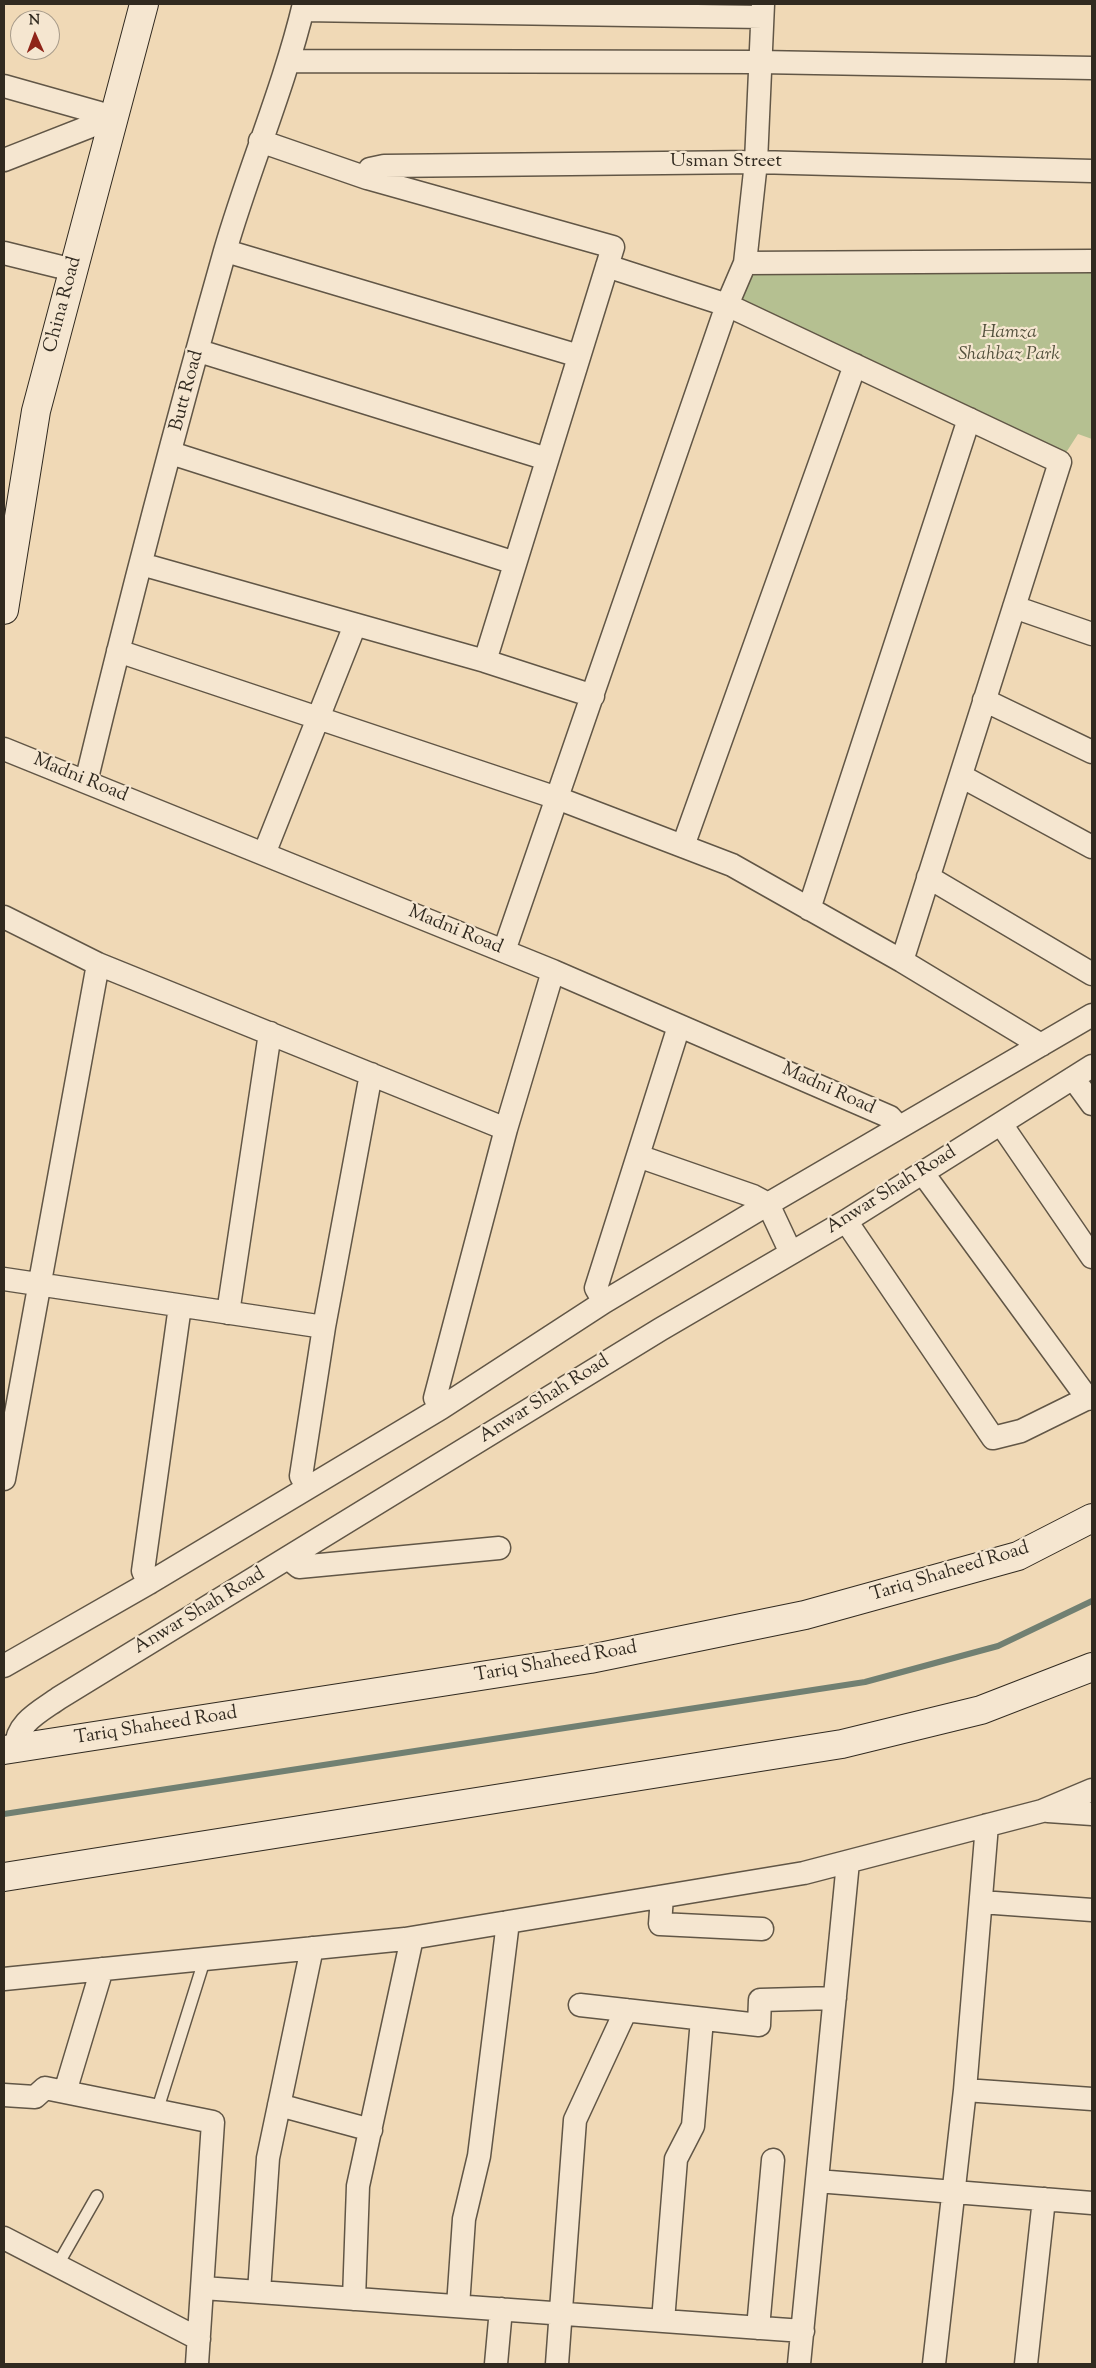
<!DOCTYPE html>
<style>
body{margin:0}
#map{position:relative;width:1096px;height:2368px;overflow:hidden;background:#f0d9b6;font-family:"Sorts Mill Goudy",serif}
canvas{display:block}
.frame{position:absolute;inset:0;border:5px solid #312a20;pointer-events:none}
.north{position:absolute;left:10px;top:10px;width:50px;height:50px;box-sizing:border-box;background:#f5e6d0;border:1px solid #a79b8a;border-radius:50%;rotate:358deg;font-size:14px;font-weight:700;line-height:20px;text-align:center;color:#312a20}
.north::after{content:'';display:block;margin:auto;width:18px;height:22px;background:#8f2418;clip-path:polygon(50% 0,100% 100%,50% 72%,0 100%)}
</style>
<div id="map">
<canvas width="1096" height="2368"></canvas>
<div class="frame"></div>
<div class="north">N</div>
</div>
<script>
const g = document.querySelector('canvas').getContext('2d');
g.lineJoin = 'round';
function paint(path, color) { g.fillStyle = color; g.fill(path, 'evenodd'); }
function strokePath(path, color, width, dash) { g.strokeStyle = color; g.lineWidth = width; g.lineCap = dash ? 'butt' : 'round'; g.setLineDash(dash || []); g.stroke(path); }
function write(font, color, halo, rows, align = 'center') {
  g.font = font + ' "Sorts Mill Goudy",serif'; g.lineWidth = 4.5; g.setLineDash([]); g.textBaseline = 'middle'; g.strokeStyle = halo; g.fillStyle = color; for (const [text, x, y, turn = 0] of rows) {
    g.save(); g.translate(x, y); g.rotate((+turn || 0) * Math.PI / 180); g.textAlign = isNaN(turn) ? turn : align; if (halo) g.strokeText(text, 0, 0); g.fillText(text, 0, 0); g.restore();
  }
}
paint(new Path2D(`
 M1092,261V439L1078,434L1060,462L727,305L745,263Z`), '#b5c091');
strokePath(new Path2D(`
 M4,1814L865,1682L998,1646L1092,1601`), '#718072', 6);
const lane = new Path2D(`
 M157,2111L205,1958
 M57,2266L97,2196`);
const street = new Path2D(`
 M763,4L756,162L745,263L727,305L1060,462L902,961
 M303,10L762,17
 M289,61L760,62L1092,68
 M4,86L114,117
 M260,141L367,178L613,247L485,661
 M4,160L114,117
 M367,178L370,169L384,166L756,162L1092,171
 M226,251L579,356
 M4,253L73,270
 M745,263L1092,261
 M199,351L547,459
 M171,453L515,563
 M141,564L485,661L593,696
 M1014,607L1092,634
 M118,651L557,798L732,865L902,961L1041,1045
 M984,700L1092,752
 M4,749L553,971L890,1117L899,1127
 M961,776L1092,847
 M86,782C129,604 175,427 225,251C249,168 284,88 304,4
 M683,846L855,365
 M264,854L355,625
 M928,877L1092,974
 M809,909L969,419
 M4,917L98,964L506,1129
 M504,951L727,305L607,266
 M1073,1078L1092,1104
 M1001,1124L1092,1257
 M638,1156L753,1196L768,1204L791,1253
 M922,1172L1088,1399
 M846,1221L993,1438L1021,1431L1092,1396
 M4,1279L324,1327
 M604,1302L596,1288L679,1026
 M228,1313L270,1033
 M441,1408L435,1398L506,1129L553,971
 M4,1479L98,964
 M307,1487L301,1476L324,1327L371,1074
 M288,1558L299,1567L499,1548
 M149,1583L143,1571L180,1306
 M4,1666L149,1583L441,1408L604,1302L768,1204L1092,1015
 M16,1749C15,1723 41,1711 59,1698L661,1329L846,1221L1092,1066
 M1048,1811L1092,1814
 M987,1825L965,2090L1092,2099
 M662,1897L660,1924L762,1929
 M981,1902L1092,1910
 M4,1979L405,1939L804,1873L1042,1811L1092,1790
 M580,2005L759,2025L760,2000L835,1998
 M65,2092L102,1969
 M4,2095L35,2097L45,2088L213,2122L197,2364
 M279,2105L371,2130
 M817,2181L1092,2203
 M4,2238L199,2339
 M203,2288L803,2331
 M259,2292L268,2158L312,1948
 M354,2299L358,2186L412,1938
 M458,2306L464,2219L479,2156L508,1922
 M663,2321L676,2159L693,2126L702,2019
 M758,2328L773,2160
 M496,2364L501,2309
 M557,2364L575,2120L626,2010
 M799,2364L848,1862
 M934,2364L965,2090
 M1026,2364L1044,2199`);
const secondary = new Path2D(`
 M4,610L36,411L144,4
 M4,1750L590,1659L805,1615L1018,1556L1092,1518
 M4,1877L842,1744L981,1710L1092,1667`);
strokePath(lane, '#615646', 14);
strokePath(street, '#615646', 25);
strokePath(secondary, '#312a20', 30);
strokePath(lane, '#f5e6d0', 11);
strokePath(street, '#f5e6d0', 22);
strokePath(secondary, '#f5e6d0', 28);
write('19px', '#312a20', '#f5e6d0', [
 ["Usman Street",726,163],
 ["China Road",64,305,-75],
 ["Butt Road",188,391,-75],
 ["Madni Road",80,779,22],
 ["Madni Road",455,931,22],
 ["Madni Road",828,1090,24],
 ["Anwar Shah Road",892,1191,-32],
 ["Anwar Shah Road",545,1400,-32],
 ["Tariq Shaheed Road",950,1573,-17],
 ["Anwar Shah Road",200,1612,-31],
 ["Tariq Shaheed Road",556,1663,-10],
 ["Tariq Shaheed Road",156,1727,-9]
]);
write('italic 19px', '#52503c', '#f5e6d0', [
 ["Hamza",1009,334],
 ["Shahbaz Park",1009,356]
]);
</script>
